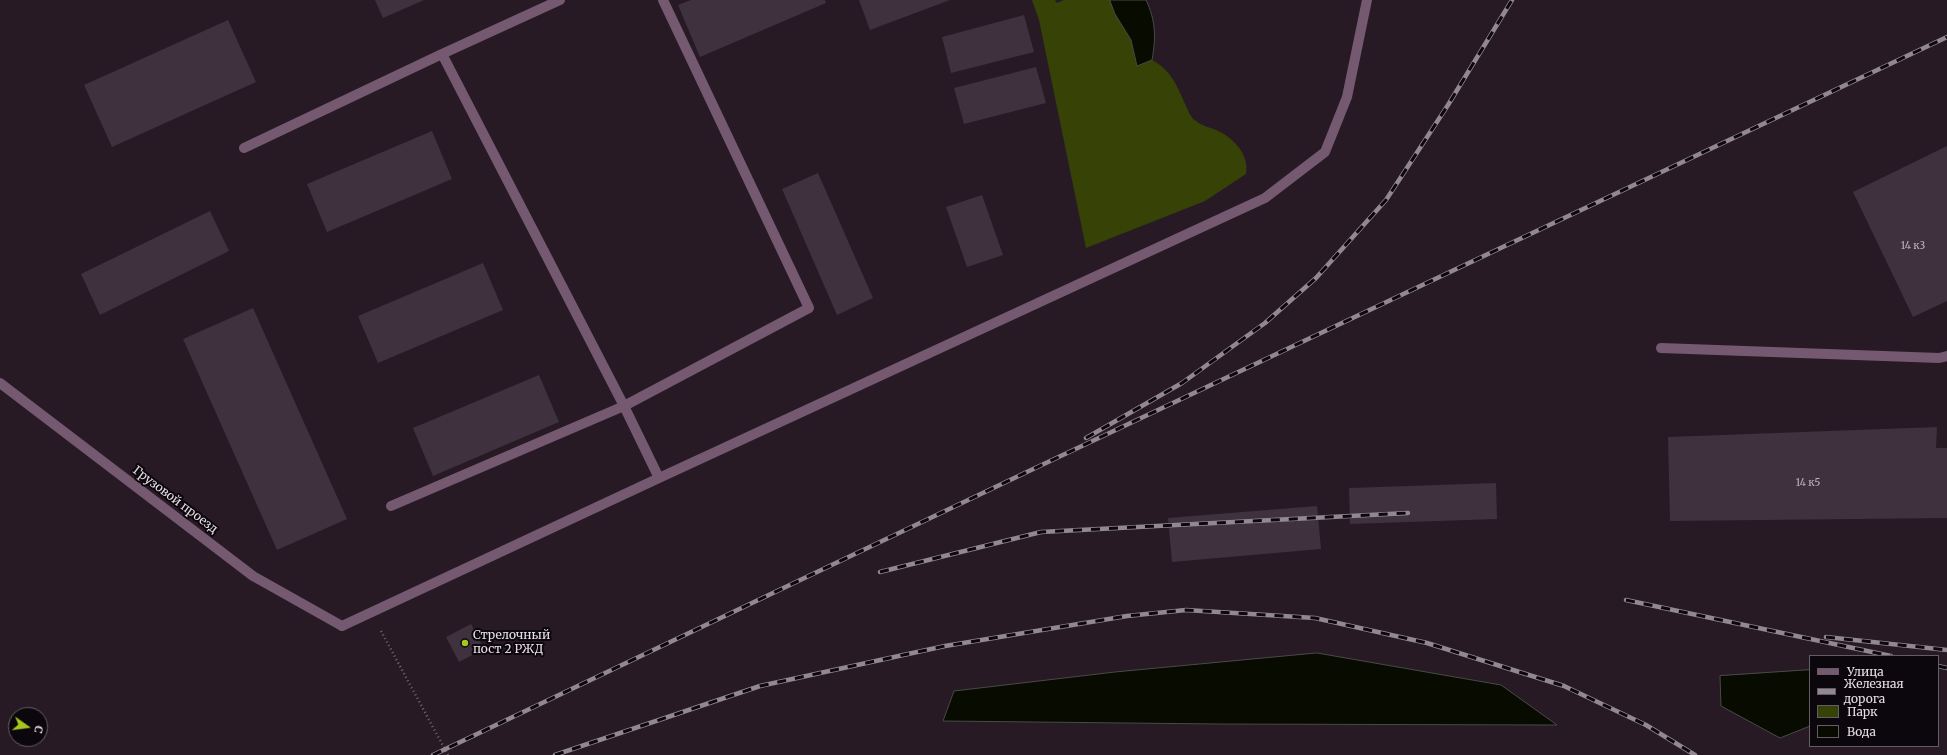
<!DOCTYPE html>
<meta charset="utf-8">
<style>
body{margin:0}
#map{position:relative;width:1947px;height:755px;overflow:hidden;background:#271a25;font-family:Merriweather,serif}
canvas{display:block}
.legend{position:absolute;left:1809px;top:655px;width:130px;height:92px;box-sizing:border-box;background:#0c070c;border:1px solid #645d63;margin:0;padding:5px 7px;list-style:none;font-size:12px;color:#e7dee6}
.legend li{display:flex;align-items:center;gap:8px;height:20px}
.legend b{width:20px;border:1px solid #645d63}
.north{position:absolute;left:8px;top:707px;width:40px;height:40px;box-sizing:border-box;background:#0c070c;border:1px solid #645d63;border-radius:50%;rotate:104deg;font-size:11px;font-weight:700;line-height:16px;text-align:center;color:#e7dee6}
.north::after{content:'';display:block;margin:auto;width:14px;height:18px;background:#a8c71d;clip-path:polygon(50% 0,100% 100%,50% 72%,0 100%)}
</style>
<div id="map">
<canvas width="1947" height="755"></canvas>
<ul class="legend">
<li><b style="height:5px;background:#745970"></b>Улица</li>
<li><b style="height:5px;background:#938891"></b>Железная дорога</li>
<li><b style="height:11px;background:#364206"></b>Парк</li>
<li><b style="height:11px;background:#070b00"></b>Вода</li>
</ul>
<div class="north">С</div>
</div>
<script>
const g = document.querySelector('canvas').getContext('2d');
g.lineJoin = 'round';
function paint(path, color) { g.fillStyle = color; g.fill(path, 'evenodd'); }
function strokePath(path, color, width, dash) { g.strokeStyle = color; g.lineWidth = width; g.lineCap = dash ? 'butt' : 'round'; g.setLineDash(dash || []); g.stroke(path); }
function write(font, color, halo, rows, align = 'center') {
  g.font = font + ' Merriweather,serif'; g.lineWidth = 4; g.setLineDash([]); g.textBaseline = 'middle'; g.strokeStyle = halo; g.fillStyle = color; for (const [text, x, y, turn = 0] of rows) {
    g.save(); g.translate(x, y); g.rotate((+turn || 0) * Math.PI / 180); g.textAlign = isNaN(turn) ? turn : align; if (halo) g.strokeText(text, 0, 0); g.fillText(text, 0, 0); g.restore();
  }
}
paint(new Path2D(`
 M1032,0H1055L1057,3L1064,0H1110L1115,14L1131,40L1137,66L1152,60C1172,71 1177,86 1186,106C1189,112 1190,117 1196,121C1202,126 1209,127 1216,130C1233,137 1250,155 1246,174L1205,201L1086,248L1039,20Z`), '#364206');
const water = new Path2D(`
 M1110,0H1146C1156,21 1156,38 1152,60L1137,66L1131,40L1115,14Z
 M1317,653L1501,685L1557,725L1218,724L943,721L954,691L1115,672Z
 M1810,670V726L1780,738L1721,706L1720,676Z`);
paint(water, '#070b00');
strokePath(water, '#4a4a45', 1);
paint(new Path2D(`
 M375,0H424L383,18Z
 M691,0H825L826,3L700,57L678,5Z
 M859,0H950L870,30Z
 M1024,15L1034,52L951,73L942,37Z
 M228,20L256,82L112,147L84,85Z
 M1036,67L1046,103L964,124L954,88Z
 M432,131L452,179L327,232L307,184Z
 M1947,146V301L1913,317L1853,192Z
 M818,173L873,298L837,315L782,189Z
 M982,195L1003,255L967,267L946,207Z
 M210,211L229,251L100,315L81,274Z
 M483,263L503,310L378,363L358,316Z
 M253,308L347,519L277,550L183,339Z
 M539,375L559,422L433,476L413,428Z
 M1937,427L1936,448H1947V518L1670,521L1668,437Z
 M1496,483L1497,519L1350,524L1349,488Z
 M1317,506L1321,549L1172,562L1168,518Z
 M471,624L484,649L459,662L446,637Z`), '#3f313d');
strokePath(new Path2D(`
 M381,631L448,755`), '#736872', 2.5, [1, 3]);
strokePath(new Path2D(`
 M560,0L442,54L624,406L659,478
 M244,148L442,54
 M1661,348L1939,358L1947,356
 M391,506L624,406L809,308L663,0
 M342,626L659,478L1265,198L1325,152L1347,97L1367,0`), '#745970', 10);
strokePath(new Path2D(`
 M0,383L253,576L342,626`), '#745970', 10);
const rail = new Path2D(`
 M1086,438L1182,383L1265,323L1316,278L1386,200L1448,105L1512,0
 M880,572L1041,532L1408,513
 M1626,600L1891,656
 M1826,637L1947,650
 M1938,666L1947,668
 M433,755L1029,471L1947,37
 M555,755L760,686L945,646L1127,616L1186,610L1315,618L1427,643L1564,686L1646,725L1695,755`);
strokePath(rail, '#938891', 4.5);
strokePath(rail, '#0c070c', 3, [9]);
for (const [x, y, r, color] of [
 [465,643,4,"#a8c71d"]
]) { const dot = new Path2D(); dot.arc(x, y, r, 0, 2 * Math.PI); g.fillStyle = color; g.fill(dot); strokePath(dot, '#0c070c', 1.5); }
write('10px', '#bdb3bc', null, [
 ["14 к3",1913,246],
 ["14 к5",1808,483]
]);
write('12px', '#e7dee6', '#0c070c', [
 ["Грузовой проезд",175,500,37]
]);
write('12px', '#e7dee6', '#0c070c', [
 ["Стрелочный",473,636],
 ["пост 2 РЖД",473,650]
], 'left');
</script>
